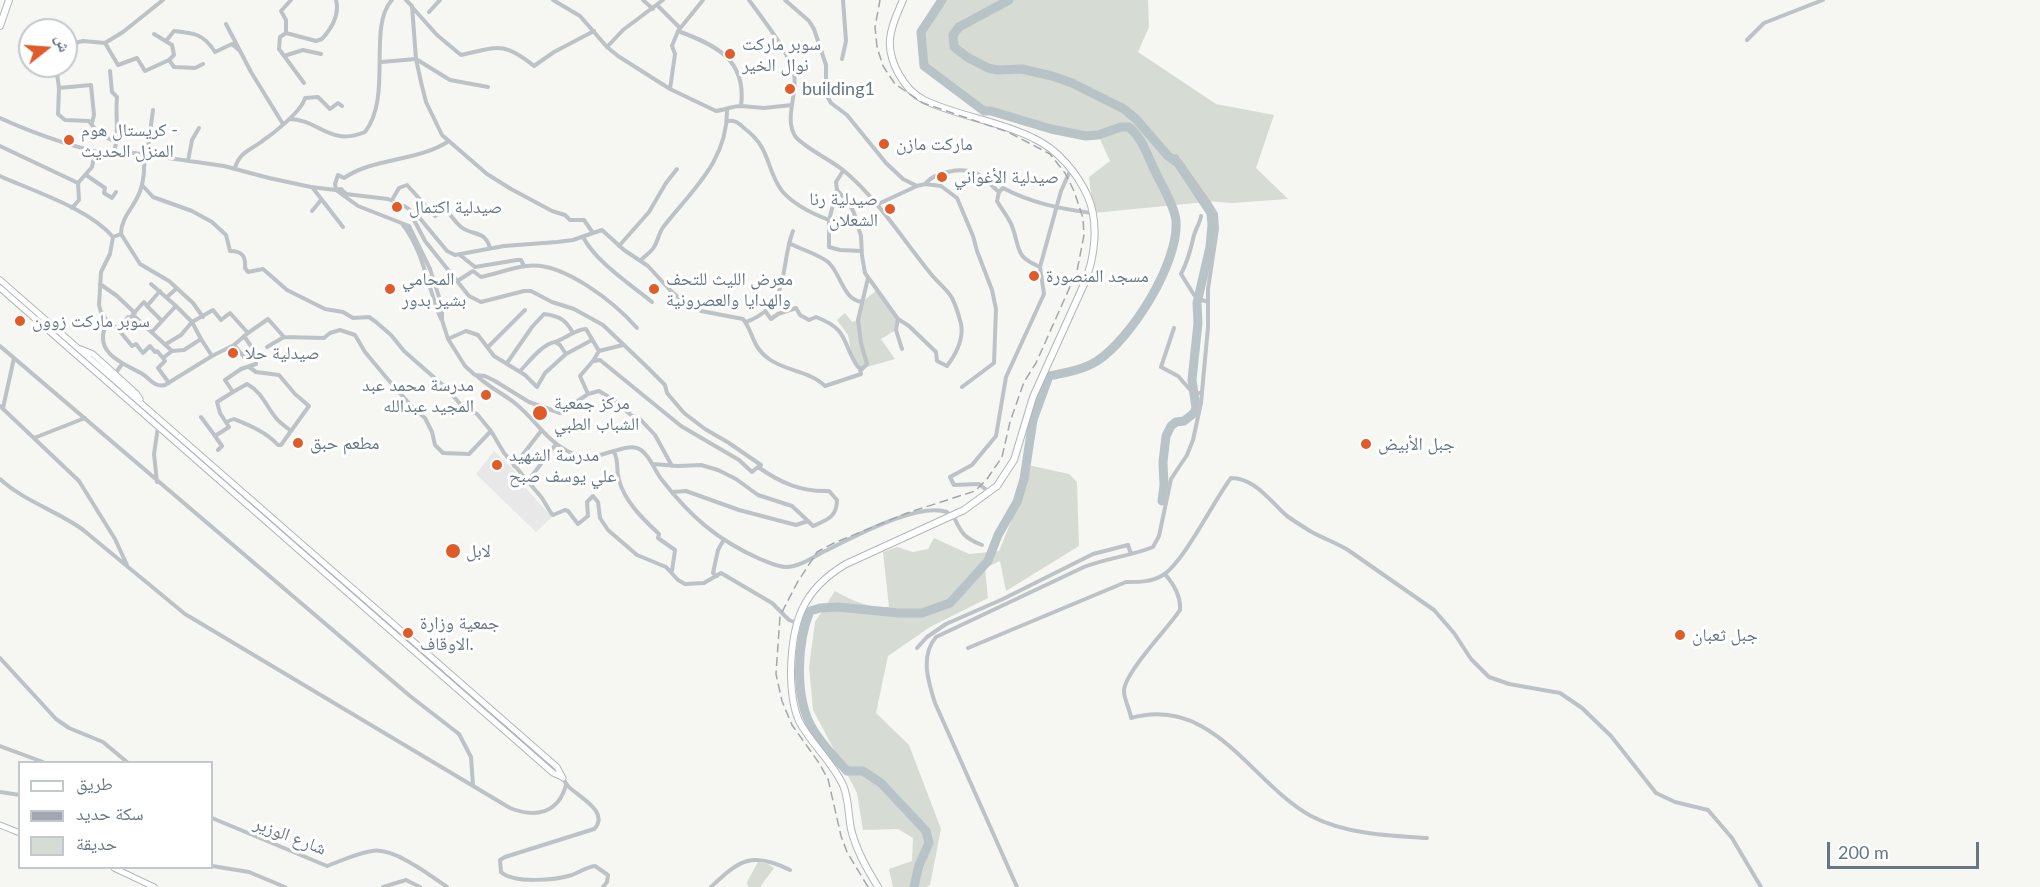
<!DOCTYPE html>
<meta charset="utf-8">
<style>
body{margin:0}
#map{position:relative;width:2040px;height:887px;overflow:hidden;background:#f6f7f3;font-family:Lato,"Noto Naskh Arabic",sans-serif}
canvas{display:block}
.legend{position:absolute;left:18px;top:761px;width:195px;height:108px;box-sizing:border-box;background:#fff;border:2px solid #c2c8ce;margin:0;padding:8px 10px;list-style:none;font-size:18px;color:#667684}
.legend li{display:flex;align-items:center;gap:12px;height:30px}
.legend b{width:30px;border:2px solid #c2c8ce}
.north{position:absolute;left:18px;top:18px;width:60px;height:60px;box-sizing:border-box;background:#fff;border:2px solid #c2c8ce;border-radius:50%;rotate:73deg;font-size:16px;font-weight:700;line-height:24px;text-align:center;color:#667684}
.north::after{content:'';display:block;margin:auto;width:21px;height:27px;background:#df5b2a;clip-path:polygon(50% 0,100% 100%,50% 72%,0 100%)}
.scale{position:absolute;left:1827px;top:842px;width:152px;height:27px;box-sizing:border-box;border:3px solid #667684;border-top:0;padding-left:8px;font-size:18px;line-height:21px;white-space:nowrap;color:#667684;-webkit-text-stroke:4px #fff;paint-order:stroke}
</style>
<div id="map">
<canvas width="2040" height="887"></canvas>
<ul class="legend">
<li><b style="height:8px;background:#fff"></b>طريق</li>
<li><b style="height:8px;background:#a1a7ad"></b>سكة حديد</li>
<li><b style="height:16px;background:#d6dbd3"></b>حديقة</li>
</ul>
<div class="north">ش</div>
<div class="scale">200 m</div>
</div>
<script>
const g = document.querySelector('canvas').getContext('2d');
g.lineJoin = 'round';
function paint(path, color) { g.fillStyle = color; g.fill(path, 'evenodd'); }
function strokePath(path, color, width, dash) { g.strokeStyle = color; g.lineWidth = width; g.lineCap = dash ? 'butt' : 'round'; g.setLineDash(dash || []); g.stroke(path); }
function write(font, color, halo, rows, align = 'center') {
  g.font = font + ' Lato,"Noto Naskh Arabic",sans-serif'; g.lineWidth = 6; g.setLineDash([]); g.textBaseline = 'middle'; g.strokeStyle = halo; g.fillStyle = color; for (const [text, x, y, turn = 0] of rows) {
    g.save(); g.translate(x, y); g.rotate((+turn || 0) * Math.PI / 180); g.textAlign = isNaN(turn) ? turn : align; if (halo) g.strokeText(text, 0, 0); g.fillText(text, 0, 0); g.restore();
  }
}
paint(new Path2D(`
 M494,451L525,481L522,484L552,517L536,532L476,474Z`), '#e7e8e7');
paint(new Path2D(`
 M942,0H1148L1149,27L1138,52L1216,104L1274,115L1256,168L1288,199L1232,203L1206,201V202L1093,213L1089,177L1110,161L1098,135L1086,136L984,111L924,66L921,32Z
 M877,290L898,319L896,330L881,339L895,359L860,369L851,351L848,335L837,320L845,313L852,322L858,320L862,302Z
 M1028,465L1069,474L1077,482L1079,546L1006,591L1000,561L985,568L988,598L930,627L888,656L876,713L909,745L941,829L930,885L927,887H893L889,869L912,861L913,838L898,829L863,830L857,793L813,710L809,667L815,622L835,591C853,601 868,608 889,607L883,552L897,547L913,552L928,549L934,538L969,554L999,551L1027,482Z
 M758,862L768,864L774,868L760,887H748L747,882Z`), '#d6dbd3');
strokePath(new Path2D(`
 M1009,0L959,27L953,35L954,47L967,57L988,68L998,70L1022,69L1052,76L1072,83L1124,109L1136,119L1168,156L1178,163L1211,213L1212,225L1210,247L1197,303L1198,323L1192,380L1196,408L1194,413L1184,421L1176,422L1171,426L1166,436L1163,462L1164,485L1162,501
 M914,887L919,865L929,843L926,831L881,783L863,771H847C834,756 819,742 810,724C795,694 797,642 810,611L820,608L838,607L898,613H922L950,603L988,561L998,535L1017,502L1024,479L1033,420L1049,376C1064,373 1083,370 1097,361C1131,339 1179,263 1176,221C1175,207 1161,184 1155,171C1147,155 1143,139 1129,127H1121L1098,135L1086,136L1051,129L991,111H984L924,66L921,32L942,0`), '#b8c3c8', 9);
const secondary = new Path2D(`
 M0,280L557,767L563,778
 M0,288L553,773L562,777
 M81,349L93,354L136,393L140,399
 M0,825L20,833
 M114,868L154,887`);
const primary = new Path2D(`
 M0,26L9,0
 M878,887C867,869 856,850 851,829C848,814 849,799 843,785C832,761 811,744 799,721C792,705 791,688 791,671C792,622 802,590 846,564L964,510L997,486L1014,460L1033,397L1085,282C1095,256 1099,223 1088,197C1077,172 1057,149 1033,138C999,121 957,116 924,100C904,90 888,61 890,39C891,25 898,12 903,0`);
strokePath(secondary, '#b2b7bc', 7);
strokePath(primary, '#b1b6ba', 8);
strokePath(new Path2D(`
 M406,0L412,6L416,59L421,82L426,102L442,135L487,174L511,189L552,211L565,215L570,220H584L593,233L602,230L624,250L648,266L670,290L687,305L701,311L743,319C754,333 751,346 769,359C785,371 810,371 825,386L861,374L860,369
 M553,0L580,16L607,47L618,56L670,89
 M643,0L653,9
 M749,0C762,18 789,52 794,73C798,94 784,118 795,136C803,147 831,160 843,170C878,199 903,240 931,274C938,283 947,289 952,298C956,306 959,316 961,324C964,339 956,354 947,366L937,361L936,352L909,326L898,319
 M785,0L809,21L814,29L826,65V84L827,96L831,103L847,115L886,163L903,179L917,186L876,205
 M657,5L680,28
 M412,7L437,35L461,55C497,47 503,41 534,66L554,52L594,31
 M429,12L440,0
 M226,24L251,72L283,124
 M678,31L703,0
 M286,33L316,41L322,39C332,28 340,15 336,0
 M286,33L280,37L279,49L304,83
 M286,33V20L281,11L291,0
 M154,34L172,45L174,55L169,60
 M1747,40L1764,23L1823,0
 M166,41L174,31C194,33 204,34 215,52L232,44L240,51
 M105,43L118,65L137,58L145,71L169,60L174,67L195,68L203,64
 M66,45L83,41L105,43L123,32L163,0
 M607,47L623,30L663,0
 M284,56L303,50L321,54
 M842,59L846,41L843,0
 M381,62L416,59L450,80L488,87
 M56,66L59,88L58,114L65,120L89,121L99,134L116,142
 M110,71L112,92L117,97C115,117 120,136 113,155
 M59,88L91,85L94,115L92,123
 M741,106C732,106 725,110 716,111L670,89L675,54L672,46L678,31C716,45 747,60 741,106L764,108L792,105
 M0,118C40,136 78,149 121,157L127,152L224,166L269,178L311,187L336,190L341,189L346,194L388,199L406,207L418,216L447,251L455,255L504,246L557,242L573,240L593,233
 M289,119C319,119 329,147 365,132C393,96 367,27 392,0
 M728,121C735,120 739,123 744,128C772,149 765,168 782,191C794,205 813,214 829,220V247L840,250L861,251
 M0,146L78,183
 M147,155L153,110
 M188,161L192,140L199,128
 M235,168C239,153 250,150 261,142C274,133 301,112 305,98L318,97L330,109L338,103L342,106
 M843,171L836,182L837,190L849,203L854,213L861,236L862,256L865,273L898,319L896,330L902,349
 M86,175L105,188L104,193L112,198L116,192
 M0,176C33,191 90,209 113,237L110,254L101,272L99,305L101,312L108,322L118,329L132,346L136,344L143,353L150,346L155,352L157,351L163,358L172,351L133,315L130,318L128,317L118,329
 M925,184L941,186L957,198L973,236L977,251L992,290L996,309L994,363L962,387
 M142,185L153,197L192,211L212,222L226,235L230,251C242,251 246,256 245,268L248,272L263,269L287,290L325,309L343,312L353,318L369,317L376,322L391,335L404,351L445,387L462,406L477,414L491,431L504,453L542,498L551,513L553,515L565,510L568,511L578,524L588,516L587,502L593,496L598,502L600,518L608,530L637,555L666,567L678,580L685,584L704,583L721,573L772,603L789,620L797,623
 M917,186L925,184C934,172 962,167 976,173C984,177 992,186 999,192L997,201C1002,210 1009,218 1012,226C1021,250 1014,256 1040,267L1044,294L1006,377L996,436L972,465L950,477L954,485L979,484L989,492
 M312,187L343,227
 M336,190L358,206L409,226L430,269L442,306V320L448,339L466,331L478,335L494,356L525,375L537,387L545,373L566,354L560,345L555,342C565,339 576,329 586,329L599,351L593,361L580,376L588,394L560,413L529,402L495,381L485,376L475,375L465,366L448,339
 M336,190L335,184L338,175L344,178C375,157 417,162 449,141
 M999,192L1003,188C1031,203 1061,209 1092,213
 M392,200L399,188L407,185L435,216L445,209C450,214 455,222 461,227C473,236 485,230 490,248
 M72,208L79,200L78,183L92,167L95,152
 M312,211L321,200
 M414,213L413,218L425,241L469,296L481,302L524,291H531L552,302L574,309L603,325L646,366L665,385L667,393L684,413L705,429L729,443L761,465L758,467
 M1201,216C1200,223 1196,228 1194,235C1191,249 1188,261 1181,274L1196,298L1208,302
 M829,220L837,190
 M403,225C424,252 428,289 441,319
 M121,234L140,264L169,281L193,303L203,317
 M113,237L121,234C121,219 131,210 137,198C144,185 145,170 144,155
 M583,237C596,262 630,284 652,302
 M789,243C802,250 816,253 828,262C841,273 842,299 862,302
 M619,246L649,212L666,183L677,169
 M460,255L475,267
 M641,260C645,256 651,252 654,247C658,241 659,232 664,226C693,189 728,160 727,109
 M475,267L517,260H521L524,266
 M1040,267L1061,191L1071,169
 M459,280L473,271L481,277C496,274 511,268 526,266C562,260 615,303 637,328
 M100,284L117,296L135,313
 M151,284L176,306L162,321
 M167,297L177,288
 M147,306L162,321L152,332
 M765,311L771,319L778,314L796,308L800,315L809,320L816,317C850,330 841,342 858,367L862,369L867,364L861,343L858,320L868,278
 M133,314L144,302L147,306L160,291
 M108,322C91,350 120,363 141,373C150,378 154,388 165,385L212,356L201,339
 M746,322C792,305 779,267 793,231
 M1174,328L1161,367L1178,376L1193,393H1202
 M248,333L268,319L284,337L267,347
 M284,337L324,338L330,333L340,330L355,335L365,352L385,376L414,409L425,418L432,432L435,445L443,453L469,454L491,431
 M166,344L181,335L192,322L176,306
 M0,346L410,696L459,734L471,757L473,785
 M488,347L525,310
 M172,351L184,350L201,339L192,322L213,310L221,320L230,313L248,333L234,345L245,358
 M599,351L623,345
 M566,354L592,340
 M212,356L234,345
 M163,358L165,361L158,368L169,383
 M594,361L600,360L681,426L739,460L752,472L758,467C781,483 801,492 829,491L837,500C837,517 827,520 813,526L808,521L796,525L739,510L686,491L673,492
 M507,363L532,327L544,314C560,316 566,320 573,333
 M249,367L256,372L279,375L295,394L309,406L291,431
 M520,371C529,362 542,344 555,342
 M115,374L122,364
 M476,375C488,387 504,394 516,404C539,423 549,446 579,456C599,462 626,440 641,450C651,457 654,470 662,480C690,516 717,540 760,559C768,562 777,567 786,567C799,567 812,558 823,552C852,538 917,502 947,512L949,516
 M588,394L599,391L614,400L632,416L639,418L655,435L672,466
 M0,406L79,481L115,539L127,565
 M3,408L14,358
 M201,417L215,436L229,427L220,413L217,402L233,392L225,380L241,369L256,364L255,352L244,336
 M226,422L234,419C251,426 266,432 278,445H281L291,431C286,427 280,423 276,418C266,406 262,392 247,384L233,392
 M215,436L222,446L218,450
 M34,438L85,418
 M614,452C619,461 616,470 619,480C625,502 643,519 659,534L658,538L675,550L672,571
 M653,464L678,466L701,465L718,470L736,479L758,495L792,506L808,521
 M514,466L541,431
 M0,479C24,501 55,510 82,529L185,614L510,808C535,818 558,814 566,785
 M528,481L556,444
 M157,482L154,454L158,427
 M953,515C961,533 964,538 982,545
 M1165,574C1174,585 1181,596 1180,610C1169,627 1124,673 1124,691C1124,700 1130,709 1131,718C1213,695 1250,782 1311,816C1345,834 1389,836 1427,838
 M717,576L713,573L718,550L723,541
 M917,648L927,637L946,624L1003,599L1093,554L1128,545L1131,554
 M968,648L1126,582C1139,582 1152,582 1163,575C1184,562 1214,500 1231,478C1255,478 1270,501 1287,516C1294,521 1302,526 1310,531C1322,538 1335,542 1348,550L1434,610L1454,633L1471,659L1489,677L1509,684L1560,693L1582,708L1611,736L1656,793L1675,802L1708,810L1732,838L1761,887
 M0,658L56,719L69,728L103,742L127,762
 M0,746L43,762
 M563,778C564,780 566,784 568,786C577,796 611,812 594,829L505,857L500,860L501,872C514,884 556,880 572,875C580,872 587,867 595,866L608,875L607,882L603,887
 M0,792L20,795
 M212,818L327,866C341,861 357,853 372,851C393,847 430,875 447,887
 M212,866L249,872L285,887
 M383,887L406,880L420,887
 M711,887C739,860 752,851 790,870
 M1017,887L935,703C928,681 920,656 936,637L1084,567C1107,558 1131,556 1153,547L1159,536L1171,479L1187,455L1193,440L1201,403L1208,327V289L1217,229L1216,214L1210,204L1176,156`), '#bdc2c6', 4);
strokePath(secondary, '#fff', 5);
strokePath(primary, '#fff', 6);
strokePath(new Path2D(`
 M868,887L847,852L841,836L828,779L819,763L792,725L782,701L776,674L780,616L797,583L817,552L834,543L907,513L975,491L987,479L1002,457L1010,422L1024,382L1036,363L1077,271L1084,235L1083,218L1074,191L1065,173L1050,154L1008,132L923,103L895,84L883,66L877,47L875,27L880,0`), '#a1a7ad', 1.5, [9, 4.5]);
for (const [x, y, r, color] of [
 [730,54,6,"#df5b2a"],
 [790,89,6,"#df5b2a"],
 [69,140,6,"#df5b2a"],
 [884,144,6,"#df5b2a"],
 [942,177,6,"#df5b2a"],
 [397,207,6,"#df5b2a"],
 [890,209,6,"#df5b2a"],
 [1034,276,6,"#df5b2a"],
 [390,289,6,"#df5b2a"],
 [654,289,6,"#df5b2a"],
 [20,321,6,"#df5b2a"],
 [233,353,6,"#df5b2a"],
 [486,395,6,"#df5b2a"],
 [540,413,8,"#df5b2a"],
 [298,443,6,"#df5b2a"],
 [1366,444,6,"#df5b2a"],
 [497,465,6,"#df5b2a"],
 [453,551,8,"#df5b2a"],
 [408,633,6,"#df5b2a"],
 [1680,635,6,"#df5b2a"]
]) { const dot = new Path2D(); dot.arc(x, y, r, 0, 2 * Math.PI); g.fillStyle = color; g.fill(dot); strokePath(dot, '#fff', 2); }
write('18px', '#667684', '#fff', [
 ["سوبر ماركت",742,44],
 ["نوال الخير",742,65],
 ["building1",802,89],
 ["كريستال هوم -",81,130],
 ["المنزل الحديث",81,151],
 ["ماركت مازن",896,144],
 ["صيدلية الأغواني",954,177],
 ["صيدلية رنا",878,199,"right"],
 ["الشعلان",878,220,"right"],
 ["صيدلية اكتمال",409,207],
 ["مسجد المنصورة",1046,276],
 ["المحامي",402,279],
 ["بشير بدور",402,300],
 ["معرض الليث للتحف",666,279],
 ["والهدايا والعصرونية",666,300],
 ["سوبر ماركت زوون",32,321],
 ["صيدلية حلا",245,353],
 ["مدرسة محمد عبد",474,385,"right"],
 ["المجيد عبدالله",474,406,"right"],
 ["مركز جمعية",554,403],
 ["الشباب الطبي",554,424],
 ["مطعم حبق",310,443],
 ["جبل الأبيض",1378,444],
 ["مدرسة الشهيد",509,455],
 ["علي يوسف صبح",509,476],
 ["لابل",466,551],
 ["جمعية وزارة",420,623],
 ["الاوقاف.",420,644],
 ["جبل ثعبان",1692,635]
], 'left');
write('18px', '#667684', '#fff', [
 ["شارع الوزير",290,836,21]
]);
</script>
